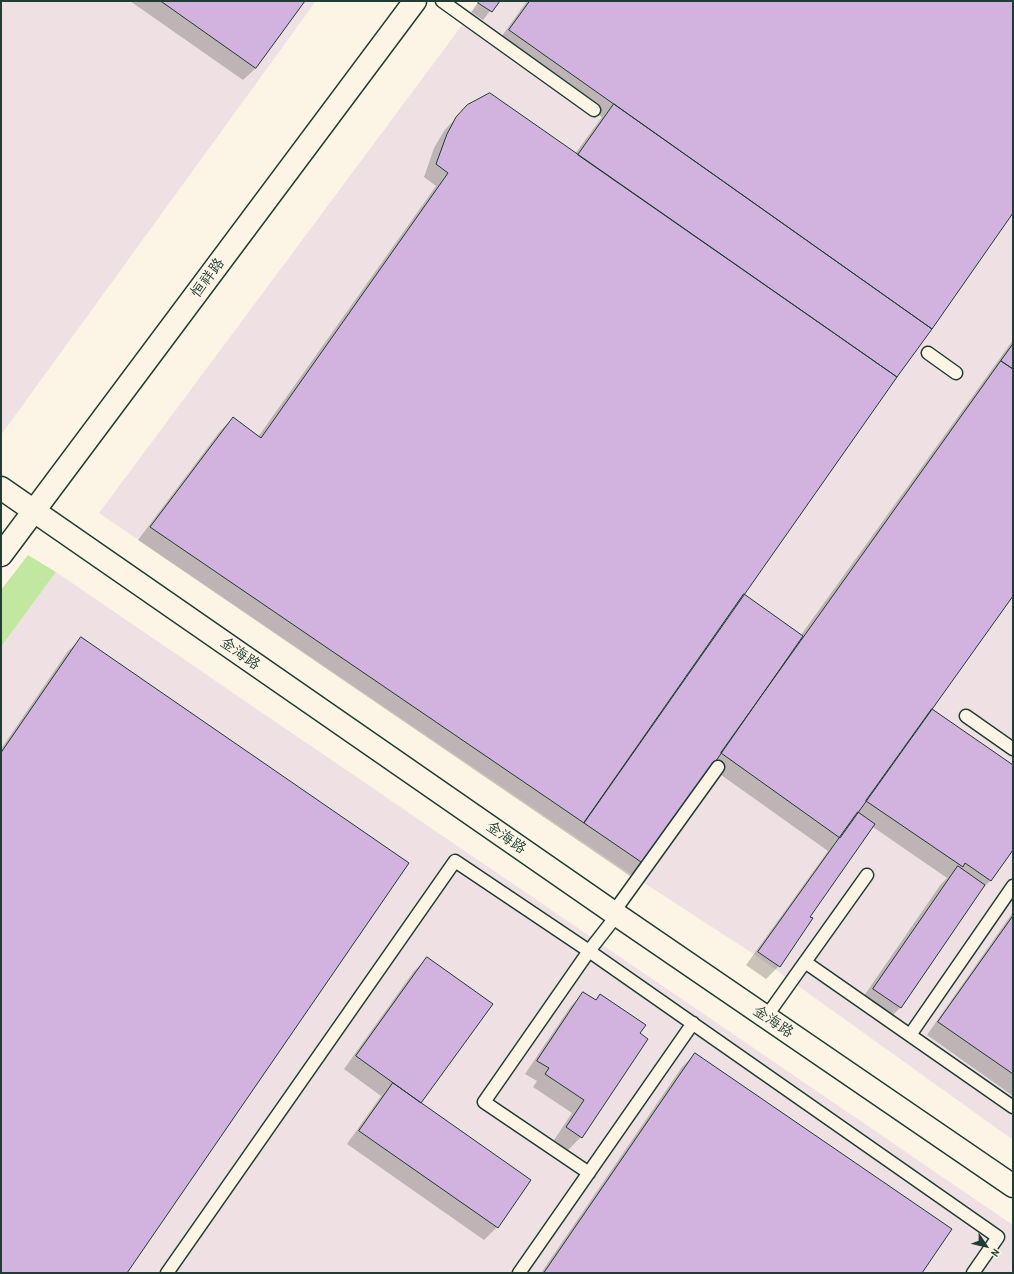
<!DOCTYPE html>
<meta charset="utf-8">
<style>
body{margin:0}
#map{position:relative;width:1014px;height:1274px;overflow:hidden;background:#fcf5e5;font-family:"Patrick Hand",sans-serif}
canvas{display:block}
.frame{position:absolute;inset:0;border:2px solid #1f3d34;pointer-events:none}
.north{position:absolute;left:966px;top:1226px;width:40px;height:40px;-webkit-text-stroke:3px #fcf5e5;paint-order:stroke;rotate:125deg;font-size:11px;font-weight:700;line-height:16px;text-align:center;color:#1f3d34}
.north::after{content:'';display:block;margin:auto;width:14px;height:18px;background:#1f3d34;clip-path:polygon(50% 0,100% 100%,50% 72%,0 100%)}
</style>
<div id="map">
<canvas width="1014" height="1274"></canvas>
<div class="frame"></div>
<div class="north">N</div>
</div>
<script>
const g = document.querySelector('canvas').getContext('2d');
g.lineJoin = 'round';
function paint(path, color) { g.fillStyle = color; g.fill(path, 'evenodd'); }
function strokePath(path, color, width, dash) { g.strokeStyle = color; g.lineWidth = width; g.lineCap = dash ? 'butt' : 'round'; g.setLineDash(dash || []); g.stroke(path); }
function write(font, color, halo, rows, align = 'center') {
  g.font = font + ' "Patrick Hand","LXGW WenKai TC",sans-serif'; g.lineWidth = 3; g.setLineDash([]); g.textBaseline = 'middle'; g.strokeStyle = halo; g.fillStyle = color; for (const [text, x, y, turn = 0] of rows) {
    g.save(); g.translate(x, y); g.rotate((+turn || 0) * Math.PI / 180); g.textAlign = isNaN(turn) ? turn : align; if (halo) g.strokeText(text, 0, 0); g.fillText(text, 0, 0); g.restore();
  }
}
paint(new Path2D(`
 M1,1H316L1,435Z
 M480,1H1013V1140L755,955L629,873L99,513Z
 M56,572L1013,1225V1269L1010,1273H1V647Z`), '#efe1e3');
paint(new Path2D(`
 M28,555L56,572L1,647V590Z`), '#c2e7a1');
paint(new Path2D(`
 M130,1H304L256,68L243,80Z
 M479,1H498L483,20L471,12Z
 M527,1H1013V212L743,594L801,635L1013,340V594L931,709L1013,766V848L990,881L981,890L900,1008L883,1024L857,1006L941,884L947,878L873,827L809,917L811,919L779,966L766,979L746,965L828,851L710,767L643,864L630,876L138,540L220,431L233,418L258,437L436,186L424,177L434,148L444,131L455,119L575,154L602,117L497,43Z
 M81,639L126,1273H1V749L68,651Z
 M1013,912V1096L927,1035Z
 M427,958L420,1103L530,1180L497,1227L484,1240L347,1144L381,1096L344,1069L414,971Z
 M584,993L595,1001L600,995L581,1137L568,1150L554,1140L572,1113L533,1087L537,1081L525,1074L571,1006Z
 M695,1054L921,1273H541L682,1067Z`), '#0003');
const building = new Path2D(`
 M161,1H305L256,68Z
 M480,1H500L492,12L478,3Z
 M530,1H1013V213L932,329L509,30Z
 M490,93L897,377L584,823L150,527L233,417L261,438L448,173L436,164L447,134L456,117L467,105Z
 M614,104L932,329L897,377L578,155Z
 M1013,344V369L1001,361Z
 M1001,361L1013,369V596L840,838L721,753Z
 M744,594L803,636L644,864L584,823Z
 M81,637L409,863L127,1273H1V753Z
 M932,709L1013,765V850L991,881L965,863L963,867L866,801Z
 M858,812L875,824L810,917L813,918L780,967L758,952Z
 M958,866L985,885L901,1008L873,989Z
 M1013,916V1074L938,1022Z
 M427,957L493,1004L421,1103L356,1056Z
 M583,992L596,1000L600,994L646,1025L640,1033L648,1039L582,1138L566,1127L584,1100L545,1074L549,1068L537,1061Z
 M695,1053L952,1229L922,1273H544Z
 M393,1083L531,1180L498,1228L359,1131Z`);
paint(building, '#d2b3df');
strokePath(building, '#1f3d34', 1);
const service = new Path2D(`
 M442,1L594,110
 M928,353L956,373
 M966,716L1013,749
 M867,875L805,962L1013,1107
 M613,913L718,767
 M617,915L589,951L998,1237L973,1273
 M766,1017L805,962
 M910,1035L1013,886
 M167,1273L455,861L589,951L484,1102L589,1173
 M519,1273L693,1023`);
const tertiary = new Path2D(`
 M1,488L617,915L1013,1186
 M1,555L415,1`);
strokePath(service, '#1f3d34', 15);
strokePath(tertiary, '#1f3d34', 25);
strokePath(service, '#fcf5e5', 12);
strokePath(tertiary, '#fcf5e5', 22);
write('15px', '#1f3d34', '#fcf5e5', [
 ["恒祥路",208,278,-53],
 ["金海路",240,654,35],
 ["金海路",506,838,35],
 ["金海路",773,1022,34]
]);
</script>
